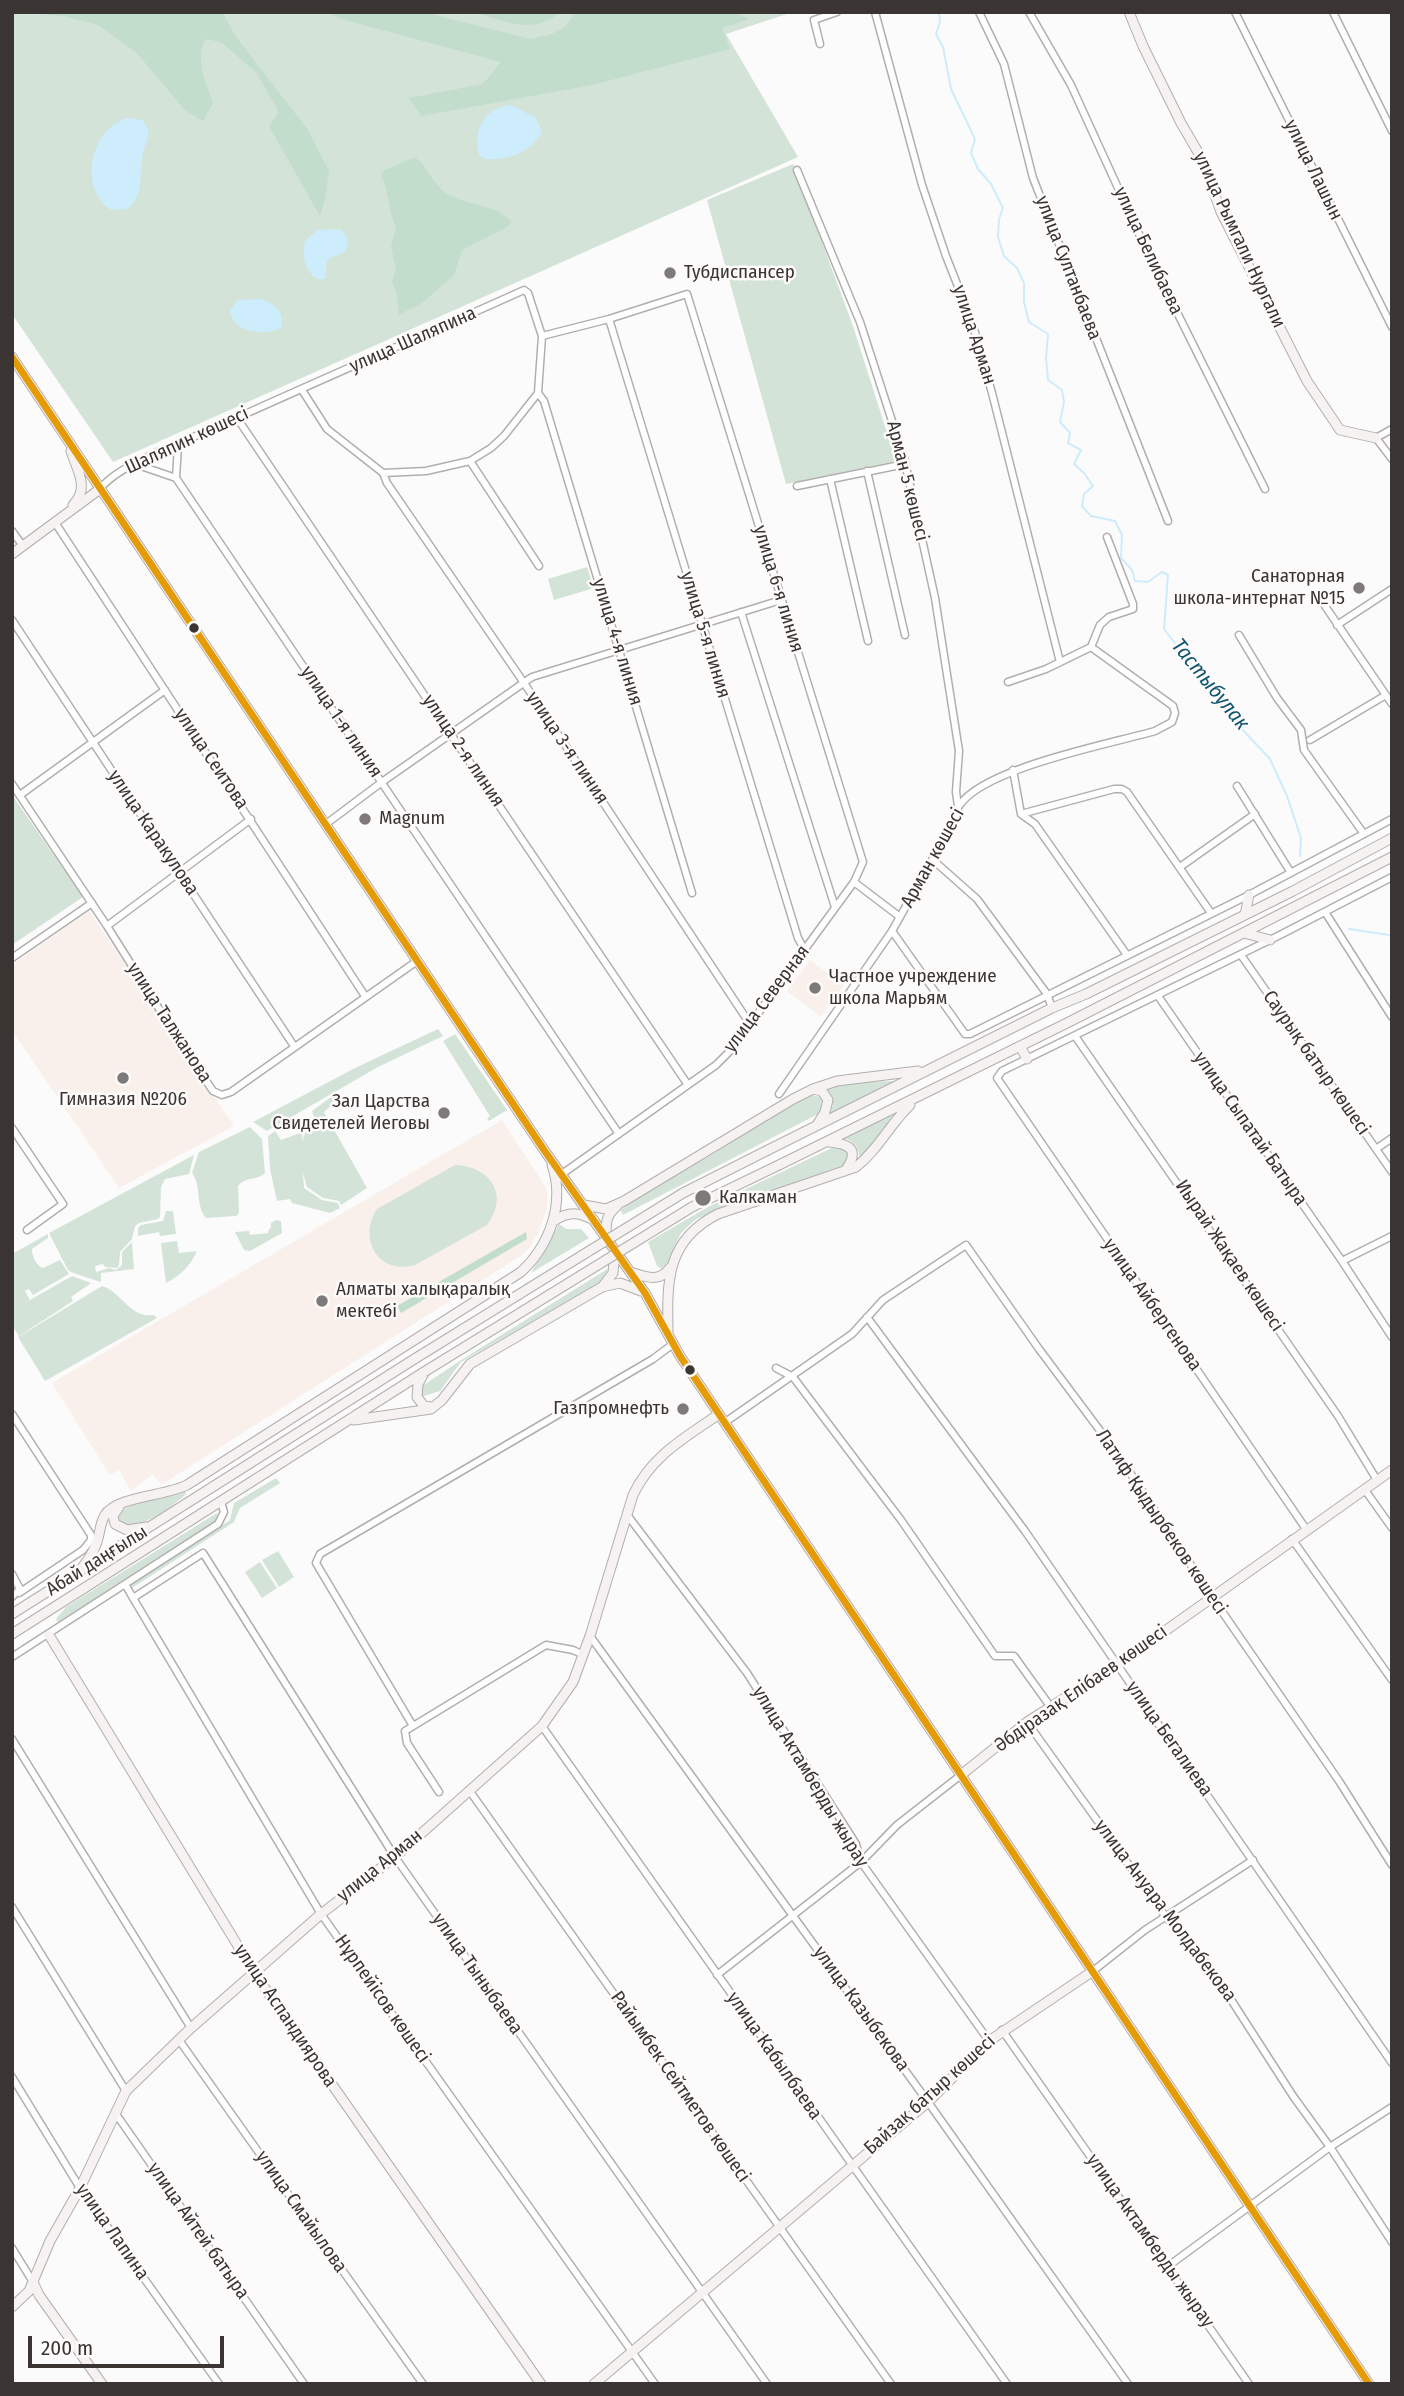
<!DOCTYPE html>
<meta charset="utf-8">
<style>
body{margin:0}
#map{position:relative;width:1404px;height:2396px;overflow:hidden;background:#fcfbfb;font-family:"Fira Sans Condensed",sans-serif}
canvas{display:block}
.frame{position:absolute;inset:0;border:14px solid #3a3533;pointer-events:none}
.scale{position:absolute;left:28px;top:2336px;width:196px;height:32px;box-sizing:border-box;border:4px solid #3a3533;border-top:0;padding-left:9px;font-size:21px;line-height:24px;white-space:nowrap;color:#3a3533;-webkit-text-stroke:5px #fdfbfa;paint-order:stroke}
</style>
<div id="map">
<canvas width="1404" height="2396"></canvas>
<div class="frame"></div>
<div class="scale">200 m</div>
</div>
<script>
const g = document.querySelector('canvas').getContext('2d');
g.lineJoin = 'round';
function paint(path, color) { g.fillStyle = color; g.fill(path, 'evenodd'); }
function strokePath(path, color, width, dash) { g.strokeStyle = color; g.lineWidth = width; g.lineCap = dash ? 'butt' : 'round'; g.setLineDash(dash || []); g.stroke(path); }
function write(font, color, halo, rows, align = 'center') {
  g.font = font + ' "Fira Sans Condensed",sans-serif'; g.lineWidth = 5; g.setLineDash([]); g.textBaseline = 'middle'; g.strokeStyle = halo; g.fillStyle = color; for (const [text, x, y, turn = 0] of rows) {
    g.save(); g.translate(x, y); g.rotate((+turn || 0) * Math.PI / 180); g.textAlign = isNaN(turn) ? turn : align; if (halo) g.strokeText(text, 0, 0); g.fillText(text, 0, 0); g.restore();
  }
}
paint(new Path2D(`
 M89,911L234,1126L119,1188L12,1030V965Z
 M810,960L844,985L821,1017L787,991Z
 M502,1120L547,1189V1208L539,1231L530,1247L522,1255L161,1485L153,1474L131,1491L119,1470L110,1475L52,1383Z`), '#f9efeb');
paint(new Path2D(`
 M12,12H793L726,34L798,157L113,462L12,314Z
 M793,164L853,326L896,461L786,484L707,200Z
 M587,567L594,588L554,600L548,579Z
 M12,795L83,897L12,945Z
 M438,1029L443,1036L378,1067L267,1131L253,1122L355,1068Z
 M455,1034L507,1110L489,1121L487,1119L490,1116L443,1041Z
 M897,1081L829,1114C836,1102 834,1093 822,1087L848,1082Z
 M811,1095L821,1097L824,1106L820,1113L623,1215L621,1210L630,1202L710,1156L788,1105Z
 M331,1097L334,1103L324,1112L367,1188L341,1205L339,1201L323,1198L307,1187L303,1173L304,1188L322,1200L338,1203L340,1208L330,1213L292,1203L290,1199L277,1201L270,1169L268,1136L275,1131L281,1140L303,1132L302,1142L305,1133L316,1123L312,1111Z
 M894,1113L872,1149L859,1162C861,1149 854,1139 840,1138Z
 M250,1127L262,1139L265,1173C257,1181 246,1176 238,1186L239,1213L236,1216L206,1218C195,1205 202,1186 192,1173L199,1152Z
 M836,1146L848,1149L850,1156L842,1166L696,1219L681,1233L668,1262L662,1269L657,1266L648,1242L706,1208Z
 M194,1155L189,1174L165,1179L161,1187L160,1217L158,1219L139,1223L135,1226L132,1239L120,1252L119,1265L117,1268L105,1267L103,1264L95,1266L96,1272L109,1268L116,1270L122,1265V1252L132,1242L134,1269L101,1273V1282L73,1273L68,1270L49,1233Z
 M455,1165C490,1166 510,1195 487,1225L415,1265C379,1276 357,1239 377,1209Z
 M166,1211H173L176,1234L160,1236L159,1232L138,1236V1228L141,1225L163,1221Z
 M276,1220L281,1221L282,1233L250,1251L244,1250L235,1232L249,1231L250,1235L268,1233L269,1229L271,1228V1223Z
 M559,1224L566,1229H581L589,1238L531,1273Z
 M48,1234V1238L32,1249C32,1257 36,1265 43,1268L60,1260L69,1274L33,1295L29,1289L25,1291L30,1300L72,1276L91,1283L71,1297L73,1301L19,1336L12,1325V1254Z
 M177,1241L179,1253L197,1251C191,1265 180,1276 166,1283L161,1243Z
 M609,1268L600,1283L461,1362L440,1391L421,1397V1387L458,1362Z
 M102,1286C122,1292 130,1319 154,1315L157,1318L45,1381L18,1337Z
 M276,1478L280,1483L240,1508L234,1522L132,1588L131,1583L230,1520L234,1503Z
 M185,1491L186,1494C172,1507 132,1538 117,1519L120,1511L133,1505Z
 M217,1513L218,1519L58,1622L56,1619L66,1607Z
 M278,1551L294,1577L279,1587L262,1560Z
 M260,1562L277,1588L262,1598L245,1572Z`), '#d3e3d8');
paint(new Path2D(`
 M16,12H222L236,37L308,130L329,171L325,199L320,216L269,126L279,112L256,72L221,42L205,39C195,59 206,84 213,103L203,121L185,110L136,52L98,25L64,16Z
 M326,12H423L530,39L552,34L566,26L573,15L579,12H732L749,19L722,28L730,49L592,85L421,116L409,98L483,84L501,62L345,20Z
 M474,12H560C534,36 503,21 474,12Z
 M415,157C429,168 433,186 449,195C468,206 496,204 511,221L509,226L462,250L454,275L422,303L399,315L397,294L392,282L396,269L391,246L396,227C388,211 390,194 381,175L383,171Z
 M526,1232L527,1239L401,1313L397,1306Z`), '#c2ddcb');
paint(new Path2D(`
 M511,105L536,118L542,132C530,154 508,160 485,159L479,155C473,130 484,107 511,105Z
 M127,118L143,120L149,132C147,141 143,150 142,160C139,179 144,194 128,209L111,210C78,188 90,129 127,118Z
 M340,229L347,237C349,260 338,250 327,261L325,279H317C304,270 302,255 305,241L317,230Z
 M258,299C274,302 284,310 282,327C267,337 232,333 230,311L238,300Z`), '#cdecfc');
strokePath(new Path2D(`
 M939,12L940,22L936,34L943,47L951,89L975,139L971,153L978,169L991,184L1003,208L999,219L998,237L1004,256L1017,268L1024,283V302L1029,322L1048,334L1046,358L1048,380L1062,390L1064,402L1060,422L1070,433L1068,443L1081,450L1074,464L1084,473L1093,486L1084,494L1082,506L1091,516L1115,521L1122,535L1121,558L1132,570L1135,581L1148,582L1162,572L1168,575L1164,629L1241,728L1270,759L1287,796L1301,838L1300,856
 M1349,929L1389,935L1392,938`), '#cdecfc', 2);
const street = new Path2D(`
 M875,12L922,185L946,256L972,322L992,393L1060,662
 M979,12L1004,64L1033,178L1168,521
 M1029,12L1071,85L1150,258L1265,489
 M1235,12L1392,327
 M1333,12L1392,131
 M820,44L814,20L837,12
 M797,170L860,322L904,458L935,598L959,751L956,792L958,806
 M609,319L798,938L804,949
 M542,336L609,319L687,294L863,862L854,882L732,1049L716,1065L562,1174
 M538,393L544,401L692,893
 M237,418L688,1085
 M1392,429L1376,438L1392,459
 M178,445L176,478L619,1134
 M470,461L539,566
 M135,464L176,478
 M867,471L905,635
 M383,473L387,483L524,683L750,1024
 M830,479L868,641
 M797,486L905,464
 M100,489C119,464 181,443 212,429C315,382 420,337 524,290L528,293L542,336L538,393L504,436L491,448L470,461L426,471L383,473L327,429L302,390
 M56,524L365,996
 M12,531L23,546
 M1325,606L1392,704
 M741,612L835,907
 M12,620L294,1046
 M1337,625L1392,589
 M1239,635L1277,698L1301,730L1304,750L1364,834
 M1008,682L1046,669L1091,647L1100,625L1109,617L1133,609V604L1107,537
 M1310,740L1386,695
 M1013,770L1021,814
 M12,784L107,926L183,1047L213,1091L222,1095L231,1092L417,961
 M1237,786L1291,873
 M20,795L165,690
 M1021,814L1114,789H1122L1127,792L1211,913
 M1021,814L1035,824L1127,955
 M326,824L382,782L532,677L781,600
 M933,860L977,899L1047,994L1052,1008
 M1180,867L1255,814
 M854,882L900,917
 M1325,912L1392,1017
 M107,926L251,819
 M892,931L965,1034H970L1249,895L1392,819
 M1241,955L1392,1172
 M12,958L92,903
 M1158,996L1342,1261L1392,1337
 M1075,1036L1338,1416L1377,1480
 M779,1094L892,931L954,821C955,817 956,810 959,806C983,768 1110,744 1155,731L1172,722L1175,713L1173,706L1091,647
 M12,1128L63,1204L27,1230
 M1376,1149L1392,1138
 M1342,1261L1392,1236
 M867,1317L1025,1531L1392,2063
 M776,1368L793,1377L901,1520L995,1656H1014L1050,1706
 M12,1414L91,1535V1540L83,1550L19,1593
 M724,1423L852,1334L883,1300L966,1245L1039,1349L1119,1456L1212,1597L1339,1781L1392,1865
 M1365,1490L1392,1528
 M628,1516L747,1673L856,1844L861,1862L989,2041
 M1306,1529L997,1078L1002,1071L1280,935L1392,877
 M1292,1539L1392,1680
 M12,1574L20,1589L12,1597
 M125,1584L133,1598L203,1553L395,1857L767,2384
 M133,1598L321,1914L655,2384
 M590,1636L928,2102L1128,2384
 M12,1657L218,1524L224,1512L221,1502
 M1027,1722L1166,1917L1212,1970L1293,2096L1330,2147L1392,2242
 M413,1726L316,1563L320,1554L653,1359L673,1344
 M542,1726L1007,2384
 M12,1739L191,2028
 M469,1790L891,2384
 M439,1792L407,1743L405,1731L546,1645L573,1650L584,1655
 M12,1907L126,2091
 M1093,1971L1145,1930L1253,1860
 M717,1975L861,1862L897,1825L961,1775
 M1002,2030L1249,2384
 M179,2040L423,2384
 M12,2077L80,2188L219,2384
 M116,2114L304,2384
 M12,2248L33,2282
 M1167,2267L1330,2147L1392,2107`);
const secondary = new Path2D(`
 M1129,12L1143,46L1181,123L1202,159L1221,212L1307,381L1340,430L1376,438
 M12,357L544,1150L645,1293L680,1356L1369,2384
 M71,451C77,471 90,487 73,505
 M12,554L100,489
 M1245,915L1249,895
 M1244,933L1270,940
 M1020,1046L1027,1059
 M813,1089L822,1091L828,1100L825,1112L817,1125
 M829,1142C851,1144 860,1150 845,1171
 M768,1150L1052,1008L1086,994L1293,891L1392,838
 M779,1165L1067,1023L1392,857
 M584,1205L606,1209L624,1201L793,1099L813,1089L837,1081L918,1071
 M554,1221C568,1211 579,1212 594,1220
 M606,1236C606,1222 606,1215 617,1206
 M631,1272C646,1277 659,1283 670,1268
 M603,1286L613,1273L615,1251
 M668,1332C667,1281 666,1240 718,1214L856,1167C878,1150 890,1124 910,1105
 M424,1373L418,1384L417,1397L424,1406L432,1407
 M354,1420L431,1409L442,1400L470,1364L602,1287L620,1283L641,1291
 M119,1507L113,1516L115,1524L127,1530L146,1527
 M77,1574C85,1564 93,1554 97,1542C100,1533 100,1523 105,1515C117,1496 166,1496 187,1485L521,1272C550,1245 565,1203 552,1165
 M12,1614L416,1358
 M12,1634L424,1372
 M49,1635L255,1974L541,2384
 M961,1775L1027,1722L1117,1665L1392,1470
 M33,2282L39,2295L102,2384
 M12,2307L29,2291L50,2241L80,2188L126,2091L191,2028L321,1914L395,1857L542,1726L573,1682L590,1636L633,1495C652,1455 685,1438 719,1414
 M594,2384L928,2102L989,2041L1093,1971`);
strokePath(street, '#b1afae', 9);
strokePath(secondary, '#b1afae', 11);
strokePath(street, '#fffefe', 6);
strokePath(secondary, '#f7f2f2', 9);
const secondaryBridge = new Path2D(`
 M416,1358L683,1193L768,1150
 M424,1372L692,1207L779,1165`);
strokePath(secondaryBridge, '#b1afae', 11, []);
strokePath(secondaryBridge, '#f7f2f2', 9);
strokePath(new Path2D(`
 M12,357L544,1150L645,1293L680,1356L1369,2384`), '#e49b05', 7);
for (const [x, y, r, color] of [
 [670,273,7,"#7e7a79"],
 [1359,588,7,"#7e7a79"],
 [194,628,6,"#3a3533"],
 [365,819,7,"#7e7a79"],
 [815,988,7,"#7e7a79"],
 [123,1078,7,"#7e7a79"],
 [444,1113,7,"#7e7a79"],
 [703,1198,9,"#7e7a79"],
 [322,1301,7,"#7e7a79"],
 [690,1370,6,"#3a3533"],
 [683,1409,7,"#7e7a79"]
]) { const dot = new Path2D(); dot.arc(x, y, r, 0, 2 * Math.PI); g.fillStyle = color; g.fill(dot); strokePath(dot, '#fdfbfa', 2.5); }
write('19px', '#3a3533', '#fdfbfa', [
 ["улица Лашын",1313,170,64],
 ["улица Рымгали Нургали",1239,240,65],
 ["улица Белибаева",1148,251,65],
 ["улица Султанбаева",1068,268,69],
 ["улица Арман",974,335,72],
 ["улица Шаляпина",413,340,-24],
 ["Шаляпин көшесі",187,441,-25],
 ["Арман 5 көшесі",907,481,76],
 ["улица 6-я линия",778,589,73],
 ["улица 5-я линия",705,635,73],
 ["улица 4-я линия",617,642,73],
 ["улица 1-я линия",341,722,56],
 ["улица 3-я линия",567,748,56],
 ["улица 2-я линия",463,751,56],
 ["улица Сеитова",211,759,56],
 ["улица Каракулова",153,833,56],
 ["Арман көшесі",933,858,-61],
 ["улица Северная",767,999,-53],
 ["улица Талжанова",169,1023,57],
 ["Саурық батыр көшесі",1316,1063,55],
 ["улица Сыпатай Батыра",1250,1129,55],
 ["Иырай Жақаев көшесі",1229,1256,56],
 ["улица Айбергенова",1152,1305,55],
 ["Латиф Қыдырбеков көшесі",1161,1522,56],
 ["Абай даңғылы",97,1561,-32],
 ["Әбдіразақ Елібаев көшесі",1081,1689,-35],
 ["улица Бегалиева",1169,1739,55],
 ["улица Актамберды жырау",810,1777,59],
 ["улица Арман",380,1866,-39],
 ["улица Ануара Молдабекова",1165,1911,53],
 ["улица Тыныбаева",477,1974,55],
 ["Нұрпейісов көшесі",382,1999,55],
 ["улица Казыбекова",861,2009,54],
 ["улица Аспандиярова",285,2016,56],
 ["улица Кабылбаева",774,2056,55],
 ["Райымбек Сейтметов көшесі",680,2087,55],
 ["Байзақ батыр көшесі",930,2095,-42],
 ["улица Смайылова",301,2212,55],
 ["улица Айтей батыра",198,2231,55],
 ["улица Лапина",112,2232,55],
 ["улица Актамберды жырау",1150,2241,55]
]);
write('19px', '#3a3533', '#fdfbfa', [
 ["Тубдиспансер",684,273],
 ["Санаторная",1345,577,"right"],
 ["школа-интернат №15",1345,599,"right"],
 ["Magnum",379,819],
 ["Частное учреждение",829,977],
 ["школа Марьям",829,999],
 ["Гимназия №206",123,1100,"center"],
 ["Зал Царства",430,1102,"right"],
 ["Свидетелей Иеговы",430,1124,"right"],
 ["Калкаман",719,1198],
 ["Алматы халықаралық",336,1290],
 ["мектебі",336,1312],
 ["Газпромнефть",669,1409,"right"]
], 'left');
write('italic 21px', '#0f5571', '#fdfbfa', [
 ["Тастыбулак",1210,685,51]
]);
</script>
